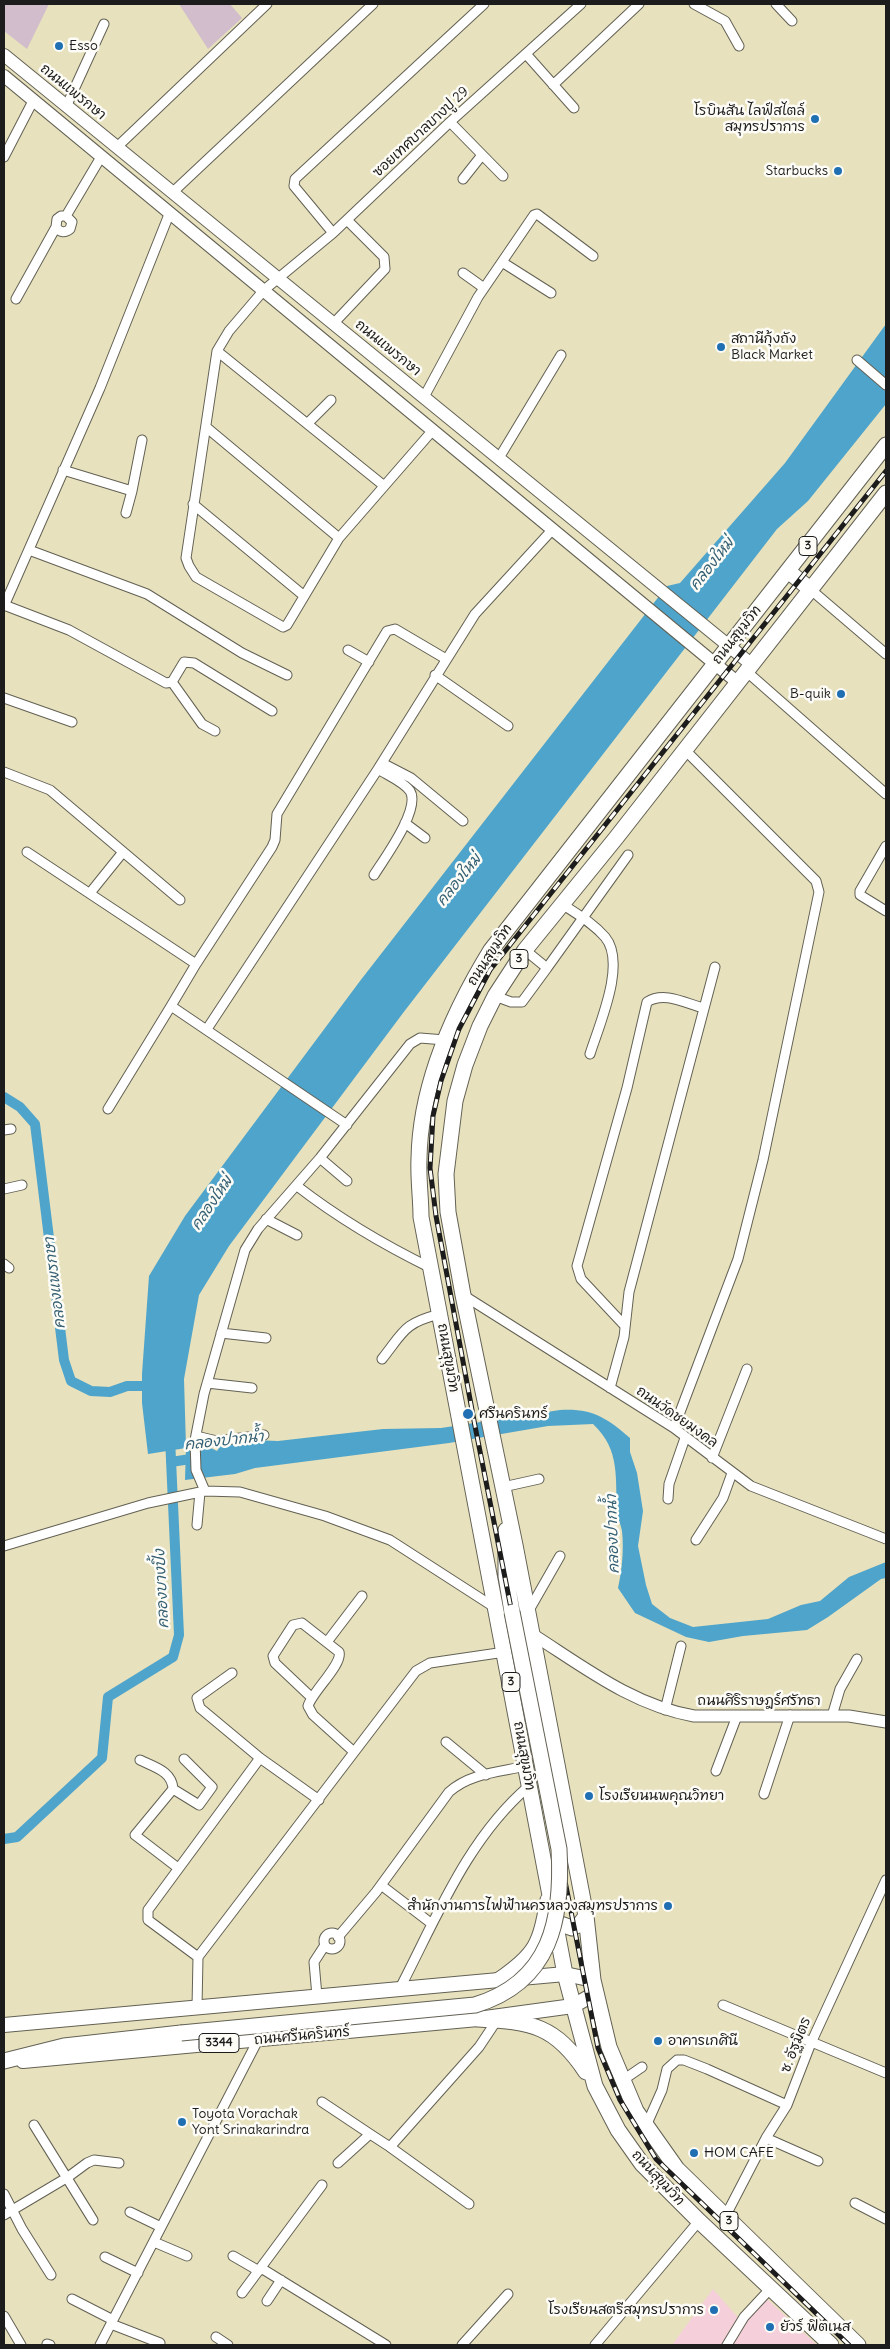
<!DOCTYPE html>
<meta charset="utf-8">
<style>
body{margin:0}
#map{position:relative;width:890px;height:2349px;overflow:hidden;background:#e7e1bd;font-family:Delius,sans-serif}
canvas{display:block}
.frame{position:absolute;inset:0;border:5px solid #1c1c1c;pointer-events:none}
</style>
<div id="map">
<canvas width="890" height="2349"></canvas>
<div class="frame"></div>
</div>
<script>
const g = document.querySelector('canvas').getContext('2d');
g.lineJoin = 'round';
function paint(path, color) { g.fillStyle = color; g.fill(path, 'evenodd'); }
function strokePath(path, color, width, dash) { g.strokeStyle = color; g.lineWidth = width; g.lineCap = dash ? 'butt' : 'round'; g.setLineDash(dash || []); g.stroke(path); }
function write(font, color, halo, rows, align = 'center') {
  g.font = font + ' Delius,"Playpen Sans Thai",sans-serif'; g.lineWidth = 5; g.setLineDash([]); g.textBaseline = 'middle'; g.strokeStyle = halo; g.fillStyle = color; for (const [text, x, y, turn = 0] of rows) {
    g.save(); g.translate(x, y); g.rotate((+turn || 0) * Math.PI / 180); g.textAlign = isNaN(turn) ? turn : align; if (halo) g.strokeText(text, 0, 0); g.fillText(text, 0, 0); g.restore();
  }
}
paint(new Path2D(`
 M713,2289L741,2321L767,2299L817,2345H672Z`), '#f5cfd9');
paint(new Path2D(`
 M4,4H49L27,49L4,31Z
 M179,4H230L242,18L208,49Z`), '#d1bdcb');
paint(new Path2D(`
 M886,324V404L808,501L777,529L403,1013L229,1246L199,1295L184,1379L186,1447L205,1445L217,1451L223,1442L252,1440L278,1441L383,1429L441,1428L560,1410C592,1408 607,1418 630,1438V1452L637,1473L643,1511L638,1546L646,1585L652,1604L670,1618L693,1627L768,1619L801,1605L820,1601L849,1577L886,1562V1578L881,1579L828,1617L807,1630L743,1636L709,1642L686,1637L635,1613L618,1588C622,1570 624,1550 622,1531C621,1525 618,1519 617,1513C615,1479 621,1450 593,1424L548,1426L449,1443L255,1468L235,1474L185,1480L186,1448L148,1454L142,1403V1374L149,1276L185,1216L360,981L667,586L680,583L785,463Z`), '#4ea4cb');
strokePath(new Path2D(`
 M4,1097L20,1107L35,1124L64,1360L71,1381L91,1391L110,1392L127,1386H142
 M171,1462L197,1458
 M4,1839L17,1837L102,1758L108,1697L173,1657L179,1635L170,1438`), '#4ea4cb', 10);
const minor = new Path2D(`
 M694,4L725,21L739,46
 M776,4L792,21
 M526,54L574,108
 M553,85L639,4
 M66,107L104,24
 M450,122L503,176
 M117,147L267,4
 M4,157L33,101
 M463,179L482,155
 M173,192L373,4
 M66,216L101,157
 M333,233L294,186L295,179L484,4
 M502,262L551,293
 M463,273L484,288
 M16,299L56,227L57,219L61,216H66L72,222L70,229C65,233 60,233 56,227
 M334,323L385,269L384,257L347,220
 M217,351L383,485
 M857,360L886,385
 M424,397L478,297L534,215L537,214L593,256
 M308,423L331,400
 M206,427L339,538
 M433,430L339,538L287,625L283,627L196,577L189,566L186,558L217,351L229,331L264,290L333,233L450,122L581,4
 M499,458L561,355
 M63,470L132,491L142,440
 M193,504L303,595
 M126,513L132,491
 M29,550L147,594L242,653L287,675
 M810,589L886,654
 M4,605L69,630L166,683L172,682L184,662L194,663L272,711
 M4,606L100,388L170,212
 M348,650L369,662
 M746,671L886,794
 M435,675L508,726
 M172,682L202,724L215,731
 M4,698L72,722
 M382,763L411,778L463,821
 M4,772L50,790L180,900
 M405,823L425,838
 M886,846L860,891V895L886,911
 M27,852L196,964
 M374,875C384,859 421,809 410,791C404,782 387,775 378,769
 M90,893L123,852
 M562,904C577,914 593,923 605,937C627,963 599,1025 590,1054
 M525,950L547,968L628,855
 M495,996L511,1002H522L547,968
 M207,1029L378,769L475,614L553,529
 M108,1109L171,1006
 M347,1125L171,1006L196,964L272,847L275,840L277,814L387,631L395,629L446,659
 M4,1130L11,1129
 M320,1158L347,1181
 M297,1186C337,1217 386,1246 431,1268
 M4,1189L22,1185
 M266,1219L297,1235
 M4,1264L9,1268
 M463,1295L674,1428L751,1486L886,1539
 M625,1326L581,1279L577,1266L627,1088L647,1002C664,991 685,1003 703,1008
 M221,1333L266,1338
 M382,1359C404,1331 404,1323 440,1314
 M207,1383L252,1388
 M610,1388L624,1337L629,1292L715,967
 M674,1428L738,1259L763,1160L819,892L816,881L684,749
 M196,1436L217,1441L264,1435
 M712,1458L747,1369
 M503,1487L539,1479
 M205,1491L196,1470L195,1440L204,1394L245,1250L258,1229L320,1158L410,1044L420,1038L445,1040
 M668,1499L669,1484L685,1438
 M197,1525L200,1492
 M696,1540L723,1498L732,1473
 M4,1546L148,1503L205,1491L240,1492L325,1516L390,1540L497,1609
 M528,1612L560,1556
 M327,1642L362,1596
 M232,1673L197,1698L200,1708L260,1758L319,1800
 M312,1698L275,1663L273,1656L293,1625L302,1623L339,1652C343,1664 312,1692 308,1706L313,1715L354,1752
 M665,1710L681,1646
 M832,1716L840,1689L857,1659
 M446,1742L486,1775
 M140,1760C154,1767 172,1771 173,1789L135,1835L178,1868
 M716,1771L737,1716
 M173,1789L199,1805L212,1787L184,1759
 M764,1794L790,1715
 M381,1885L432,1924
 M324 1941a8 8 0 1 1 16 0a8 8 0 1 1-16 0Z
 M338,1937L376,1892L449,1792C470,1773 500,1772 526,1766
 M198,1957L148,1920V1910L260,1758
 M399,1990C436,1919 467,1839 529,1786
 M317,1996L314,1962L325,1945
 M723,2005L886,2073
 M197,2007L198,1957L416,1671L430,1663L505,1652
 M623,2080L642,2067
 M322,2102L370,2134
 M34,2125L93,2220
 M646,2126L662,2090L667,2069L677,2060H684L707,2069L787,2105
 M766,2138L818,2161
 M338,2163L370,2134L390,2147
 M4,2194L22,2229L51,2275
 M855,2203L886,2219
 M469,2204L390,2147L479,2047L497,2020
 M130,2212L161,2227
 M4,2215L68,2177L87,2163L94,2160L119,2163
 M725,2217L766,2138L787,2105L811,2043L886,1880
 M154,2242L187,2256
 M233,2256L259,2271
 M105,2257L138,2273
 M261,2268L386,2345
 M242,2293L322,2185
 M72,2299L113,2320
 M267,2301L281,2280
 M4,2316L21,2345
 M111,2324L160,2343
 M216,2337L228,2345
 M47,2344L50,2345
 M100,2345L258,2040
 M462,2345L508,2294
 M595,2345L699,2221
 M727,2345L744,2317L771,2288`);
const tertiary = new Path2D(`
 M532,1634C584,1667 632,1705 694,1716H849L886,1722`);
const secondary = new Path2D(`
 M4,55L751,664
 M4,76L737,682`);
const primary = new Path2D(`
 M4,2025L565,1974L593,1980
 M23,2061L478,2019L573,2006L596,1993`);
const trunk = new Path2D(`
 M788,571L810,589
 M506,1530V1576L512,1612
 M555,1922L572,1928L580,1924L586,1916
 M499,1980C537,1954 540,1944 548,1900
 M478,2019C532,2022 555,2025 586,2072
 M4,2061L64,2046L181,2033
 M831,2345L699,2221L642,2164L618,2130L595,2086L565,1974L421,1217C421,1198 418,1178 419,1159C420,1085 453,1012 491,950L886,445
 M858,2345L677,2169L636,2111L609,2047L593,1980L586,1916L515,1545L463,1295L448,1212L446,1174L455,1101L465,1065L480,1026L495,996L525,950L616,838L886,493`);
strokePath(minor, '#636154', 11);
strokePath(tertiary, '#636154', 13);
strokePath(secondary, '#636154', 14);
strokePath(primary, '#636154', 16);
strokePath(trunk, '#636154', 17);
strokePath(minor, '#fff', 9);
strokePath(tertiary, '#fff', 11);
strokePath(secondary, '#fff', 12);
strokePath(primary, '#fff', 14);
strokePath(trunk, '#fff', 15);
const rail = new Path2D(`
 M849,2345L656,2159L620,2100L598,2048L475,1426L436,1216L430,1168L433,1116L441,1081L459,1029L490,970L886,471`);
strokePath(rail, '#1c1c1c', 5);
strokePath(rail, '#fdfcf7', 3, [9]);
const trunkBridge = new Path2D(`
 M181,2033L475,2005C551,1982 563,1919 559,1849L512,1612`);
strokePath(trunkBridge, '#636154', 17, []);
strokePath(trunkBridge, '#fff', 15);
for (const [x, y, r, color] of [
 [59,46,5,"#1f6fb2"],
 [815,119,5,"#1f6fb2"],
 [838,171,5,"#1f6fb2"],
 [721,347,5,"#1f6fb2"],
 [841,694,5,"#1f6fb2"],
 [468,1414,6,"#1f6fb2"],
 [589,1796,5,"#1f6fb2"],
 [668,1906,5,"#1f6fb2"],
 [658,2041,5,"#1f6fb2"],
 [182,2122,5,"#1f6fb2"],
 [694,2153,5,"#1f6fb2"],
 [714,2310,5,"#1f6fb2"],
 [770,2327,5,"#1f6fb2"]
]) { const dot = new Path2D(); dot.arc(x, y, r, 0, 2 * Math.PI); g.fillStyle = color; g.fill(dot); strokePath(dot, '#fdfcf7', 2); }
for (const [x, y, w] of [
 [808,546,18],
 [519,959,18],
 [511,1682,18],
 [219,2043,40],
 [729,2221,18]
]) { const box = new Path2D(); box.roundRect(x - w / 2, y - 9.5, w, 19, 4); g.fillStyle = '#fdfcf7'; g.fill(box); strokePath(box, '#1c1c1c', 1); }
write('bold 12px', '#1c1c1c', null, [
 ["3",808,546],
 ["3",519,959],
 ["3",511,1682],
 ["3344",219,2043],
 ["3",729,2221]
]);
write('14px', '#1c1c1c', '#fdfcf7', [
 ["Esso",69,46],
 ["โรบินสัน ไลฟ์สไตล์",805,111,"right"],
 ["สมุทรปราการ",805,127,"right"],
 ["Starbucks",828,171,"right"],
 ["สถานีกุ้งถัง",731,339],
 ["Black Market",731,355],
 ["B-quik",831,694,"right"],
 ["ศรีนครินทร์",479,1414],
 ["โรงเรียนนพคุณวิทยา",599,1796],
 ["สำนักงานการไฟฟ้านครหลวงสมุทรปราการ",658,1906,"right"],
 ["อาคารเกศินี",668,2041],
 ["Toyota Vorachak",192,2114],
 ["Yont Srinakarindra",192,2130],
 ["HOM CAFE",704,2153],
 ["โรงเรียนสตรีสมุทรปราการ",704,2310,"right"],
 ["ยัวร์ ฟิตเนส",780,2327]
], 'left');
write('14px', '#1c1c1c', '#fdfcf7', [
 ["ถนนแพรกษา",73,92,39],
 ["ซอยเทศบาลบางปู 29",421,132,-43],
 ["ถนนแพรกษา",388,348,39],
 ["ถนนสุขุมวิท",737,635,-52],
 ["ถนนสุขุมวิท",490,955,-57],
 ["ถนนสุขุมวิท",448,1358,80],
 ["ถนนวัดชยมงคล",677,1417,35],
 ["ถนนศิริราษฎร์ศรัทธา",759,1701],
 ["ถนนสุขุมวิท",524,1756,80],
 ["ถนนศรีนครินทร์",302,2036,-5],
 ["ซ. อัฐมิตร",796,2045,-68],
 ["ถนนสุขุมวิท",658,2178,47]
]);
write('italic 15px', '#356074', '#fdfcf7', [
 ["คลองใหม่",712,564,-52],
 ["คลองใหม่",459,880,-51],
 ["คลองใหม่",212,1203,-56],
 ["คลองแพรกษา",55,1283,-97],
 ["คลองปากน้ำ",224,1441,-6],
 ["คลองปากน้ำ",613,1534,-92],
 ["คลองบางปิ้ง",162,1589,-93]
]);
</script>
